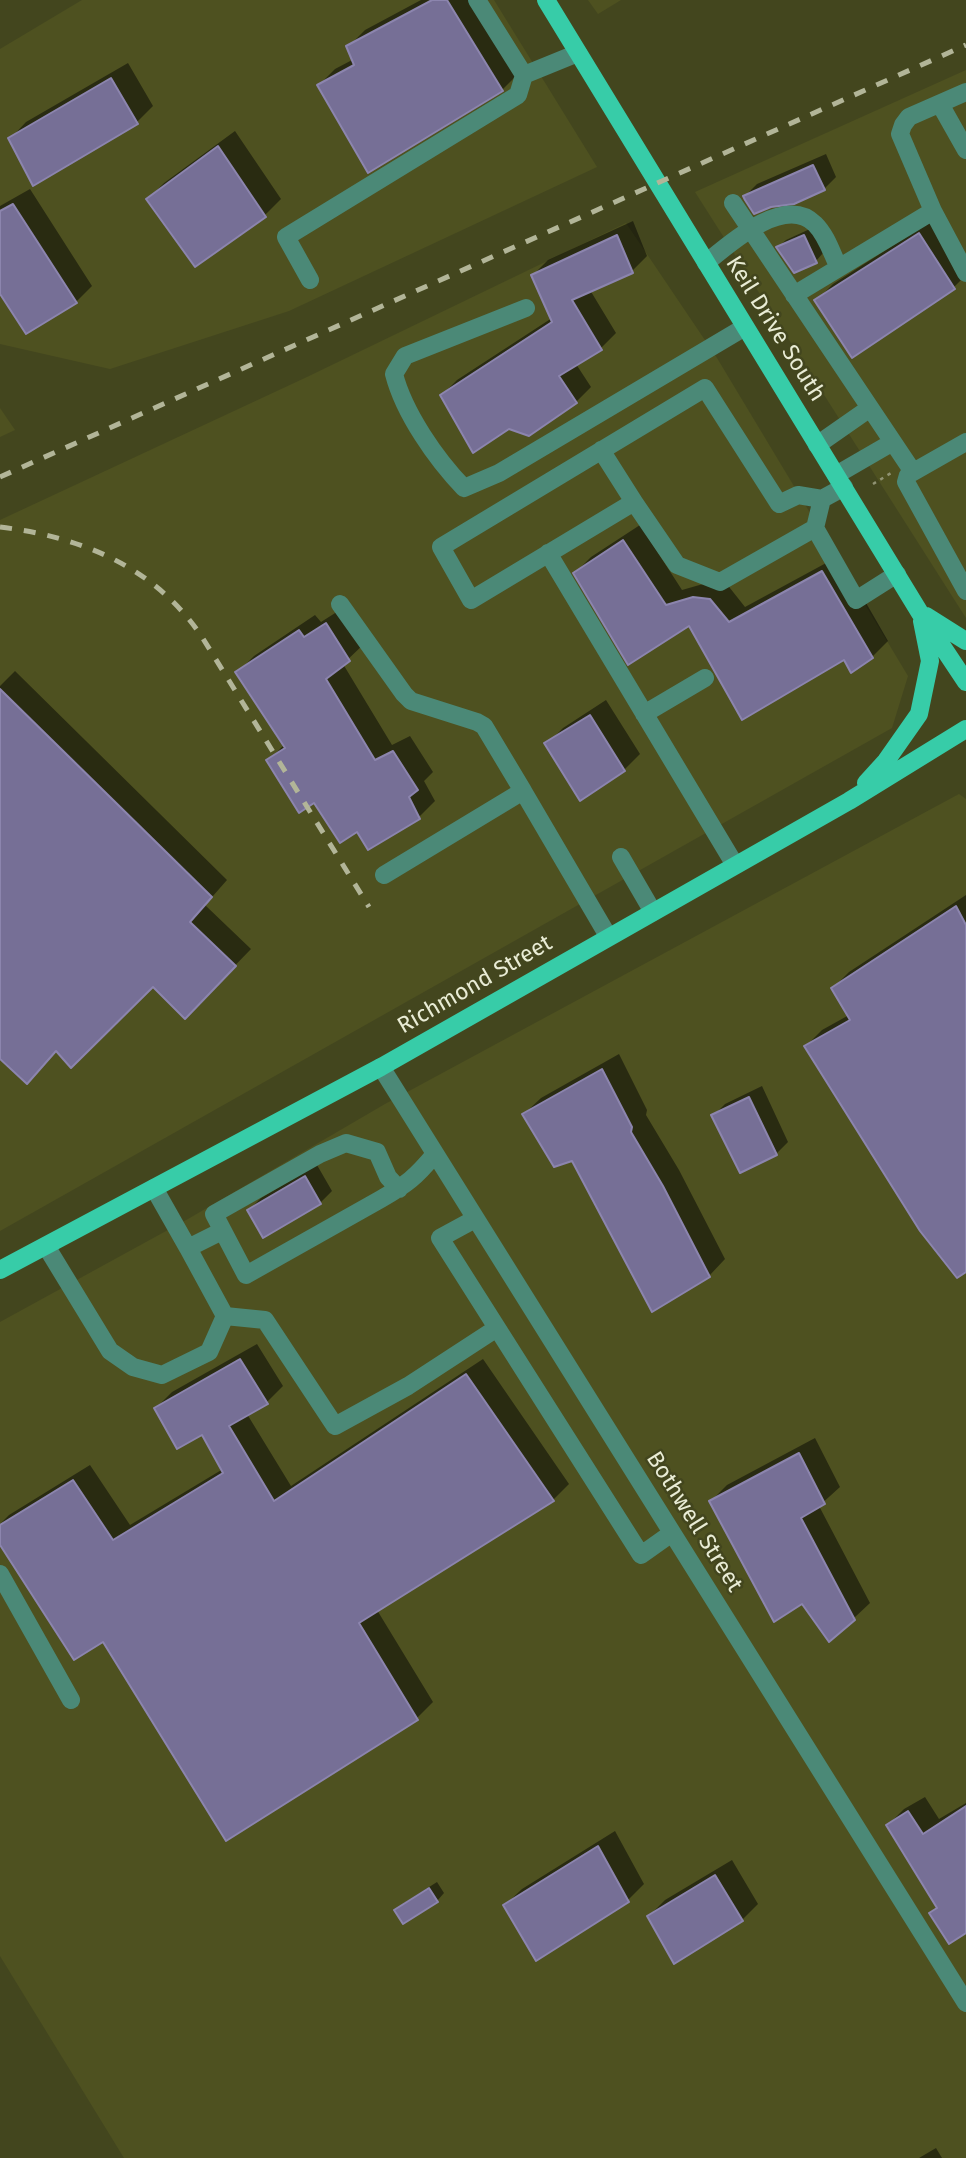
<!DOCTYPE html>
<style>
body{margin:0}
canvas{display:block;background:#43461e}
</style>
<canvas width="966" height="2158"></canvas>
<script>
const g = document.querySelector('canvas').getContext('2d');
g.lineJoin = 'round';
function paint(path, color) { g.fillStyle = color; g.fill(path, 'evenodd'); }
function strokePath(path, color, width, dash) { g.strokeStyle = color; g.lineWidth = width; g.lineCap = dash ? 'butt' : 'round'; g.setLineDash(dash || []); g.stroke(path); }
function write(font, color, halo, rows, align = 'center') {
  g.font = font + ' "Fira Sans",sans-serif'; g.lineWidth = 5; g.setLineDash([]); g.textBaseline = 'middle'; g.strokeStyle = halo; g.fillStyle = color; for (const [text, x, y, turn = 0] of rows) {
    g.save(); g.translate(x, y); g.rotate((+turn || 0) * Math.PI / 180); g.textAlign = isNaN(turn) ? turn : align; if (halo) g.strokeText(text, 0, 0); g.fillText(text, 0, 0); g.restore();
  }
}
paint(new Path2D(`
 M82,0H494L597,167L289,311L110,369L0,344V49Z
 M588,0H621L598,14Z
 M966,70V618L695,192Z
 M626,223L717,358L908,676L892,728L0,1231V520L307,377Z
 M0,408L15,430L0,437Z
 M959,794L966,799V2158H124L0,1956V1322L188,1219L385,1104Z`), '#4e5120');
paint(new Path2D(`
 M421,0H473L518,74L502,90L319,85L335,69L354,59L349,46L365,30Z
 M128,63L153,106L137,122L10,139L26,122Z
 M235,131L281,199L265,215L195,265L148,199L164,183Z
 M826,154L836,177L824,189L745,196L757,184Z
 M30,189L92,286L76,302L26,332L0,291V206Z
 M936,218L966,275L954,287L852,355L817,300L833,284Z
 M633,221L647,256L632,271L590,290L616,333L601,348L576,364L591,387L576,402L442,395L457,380L552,318L533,275L548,260Z
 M812,228L823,253L816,261L778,247L786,240Z
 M640,525L682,590L710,582L726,583L745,607L839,556L888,641L872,657H845L690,623L575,573L591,557Z
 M343,608L365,643L343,664L392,745L410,736L433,772L424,781L435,801L419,817L357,829L314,801L268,761L285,744L238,672L254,656L315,615L321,622Z
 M15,671L227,880L205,905L251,949L185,1017L153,985L57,1050L43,1066L0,1056V686Z
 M606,700L640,754L624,770L547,744L563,728Z
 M966,895V1269L806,1046L822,1030L849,1015L833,988L849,972Z
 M619,1054L647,1110L646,1115L679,1170L725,1259L709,1276L573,1159L524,1114L541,1098Z
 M762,1086L788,1142L776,1154L741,1171L713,1116L725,1104Z
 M317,1165L332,1191L320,1203L249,1210L261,1198Z
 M257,1344L283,1386L267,1402L247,1414L291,1486L483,1359L569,1484L553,1500L377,1610L433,1702L417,1718L103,1640L0,1542V1524L9,1515L90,1465L130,1525L223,1469L203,1433L156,1408L172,1392Z
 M815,1438L840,1487L819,1506L870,1603L853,1619L803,1602L711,1501L727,1485Z
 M925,1797L939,1819L966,1803V1930L931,1913L938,1906L888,1825L904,1809Z
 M615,1831L644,1884L628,1900L505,1905L522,1889Z
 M732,1860L758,1904L742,1920L649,1916L665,1900Z
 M437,1882L444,1893L437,1901L396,1911L404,1903Z
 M936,2148L942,2158H919Z`), '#0007');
const building = new Path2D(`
 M432,0H447L503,91L368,173L317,85L354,65L346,46Z
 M111,78L138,124L33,186L8,138Z
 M218,146L266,217L195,267L146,199Z
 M813,165L825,190L794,204L771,207L754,214L745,200L743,196Z
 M13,204L77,303L26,334L0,294V211Z
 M919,233L955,289L852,358L814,300Z
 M617,235L633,273L572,300L602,350L559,376L577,403L529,436L509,429L473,453L440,395L552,322L531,275Z
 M804,235L817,263L794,273L776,247Z
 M623,540L666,605L693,597L710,599L729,622L822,571L873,658L851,673L844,660L742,720L689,626L628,665L573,573Z
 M326,623L350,661L326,679L375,760L393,751L418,790L409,797L420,819L368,850L357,832L340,843L314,803L299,813L266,760L285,748L235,672L299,630L304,637Z
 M0,689L212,897L190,922L236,966L185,1019L153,987L71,1068L56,1051L27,1084L0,1059Z
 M590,715L625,771L580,801L544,743Z
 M956,906L966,925V1272L957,1278L920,1231L804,1046L850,1020L831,988Z
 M602,1069L632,1127L631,1132L663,1186L710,1277L652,1312L572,1161L554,1167L522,1114Z
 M749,1097L777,1155L740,1173L711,1115Z
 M305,1176L321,1204L263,1238L247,1210Z
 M240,1359L268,1404L229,1426L274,1501L466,1374L554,1501L359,1623L418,1720L226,1841L103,1642L74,1660L0,1545V1525L73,1480L113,1540L223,1473L202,1435L177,1449L154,1408Z
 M799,1453L825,1504L801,1518L855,1620L829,1642L802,1604L774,1622L709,1501Z
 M966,1806V1933L949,1944L929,1913L937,1908L886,1825L908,1811L923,1834Z
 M598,1846L629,1902L536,1961L503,1905Z
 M715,1875L743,1921L674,1964L647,1916Z
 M429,1888L438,1902L403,1924L394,1910Z`);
paint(building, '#766f96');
strokePath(building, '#8c85ae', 2);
strokePath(new Path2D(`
 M873,484L891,473`), '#909373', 2.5, [3.5, 5]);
strokePath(new Path2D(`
 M477,0L524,75L578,53
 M966,92L909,117L903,125L900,134L933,211L966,273
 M940,104L966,150
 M733,203L913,472
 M706,263C730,243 785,194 815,224C827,236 832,254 839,268
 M310,280L286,237L518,95L524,75
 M794,295L933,211
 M526,308L405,356L394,374C404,413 436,459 464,488L499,473L745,327
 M966,442L908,475L906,482L966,591
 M817,445L870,408
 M601,450L634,502
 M836,475L893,442
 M822,499L815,528L720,582L677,565L634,502L471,600L441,547L705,388L779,504L798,495L822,499L844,487
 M815,528L856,600L897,574
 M548,553L735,865
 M340,604L404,694L411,701L477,722L484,726L523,791
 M644,714L705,678
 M621,857L653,912
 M384,875L523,791L608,936
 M381,1067L966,2003
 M154,1188L188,1248L222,1231
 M399,1189L388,1177L377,1152L346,1143L320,1154L214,1214L246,1275L381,1199C407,1184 415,1178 435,1154
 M475,1219L440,1238L641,1555L672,1533
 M46,1246L110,1351L133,1367L162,1375L209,1352L225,1316L188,1248
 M225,1316L265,1320L335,1426L408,1386L497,1328
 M0,1574L71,1700`), '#4b8977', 18);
strokePath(new Path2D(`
 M546,0L920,613L966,682
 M926,616L966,641
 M866,783L886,761L919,714L930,661L922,621
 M0,1270L381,1067L849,801L966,729`), '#37cca8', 18);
strokePath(new Path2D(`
 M0,477L966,45
 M0,527C82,537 155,567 202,637L369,907`), '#b2b598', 5, [12, 12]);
write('23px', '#e9ecd5', '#43461e', [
 ["Keil Drive South",775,329,58],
 ["Richmond Street",475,985,-30],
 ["Bothwell Street",694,1522,58]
]);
</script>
